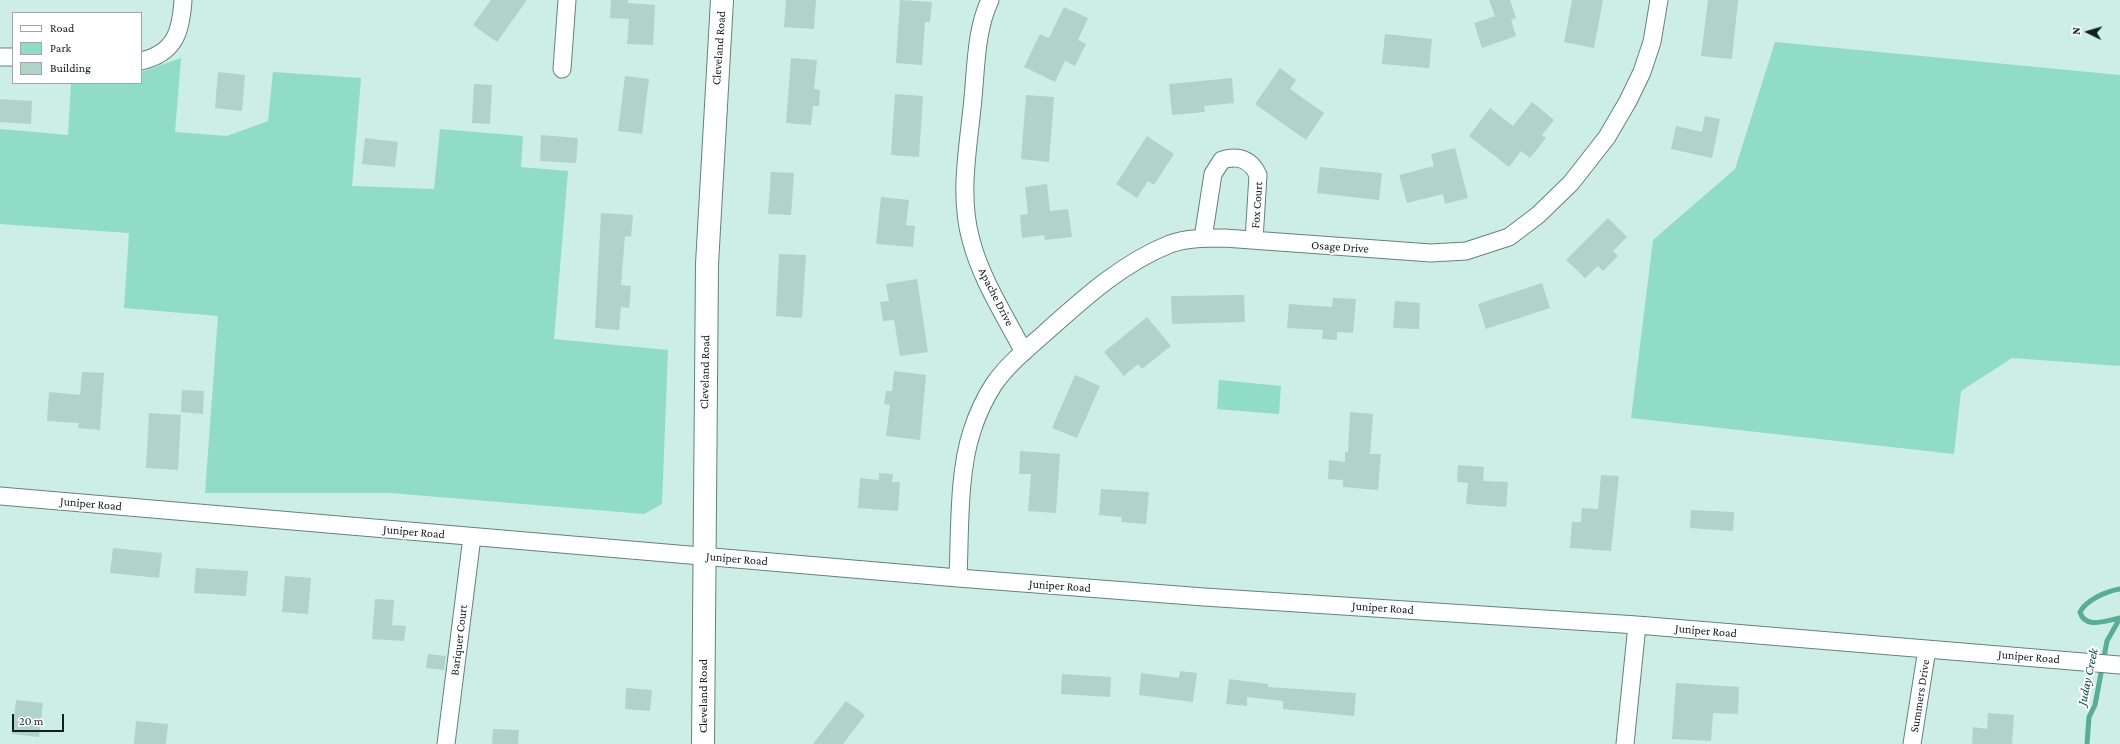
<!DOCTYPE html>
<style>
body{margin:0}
#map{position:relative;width:2120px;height:744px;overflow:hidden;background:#cceee4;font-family:"Crimson Pro",serif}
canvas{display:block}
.legend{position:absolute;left:12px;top:12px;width:130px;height:72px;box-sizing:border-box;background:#fff;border:1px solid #a1a5a4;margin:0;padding:5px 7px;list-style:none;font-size:12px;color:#131f1c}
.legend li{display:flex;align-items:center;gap:8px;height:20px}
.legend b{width:20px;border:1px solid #a1a5a4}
.north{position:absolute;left:2068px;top:12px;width:40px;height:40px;-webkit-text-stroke:3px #fff;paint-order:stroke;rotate:275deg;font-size:11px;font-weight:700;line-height:16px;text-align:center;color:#131f1c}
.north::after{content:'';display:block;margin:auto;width:14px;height:18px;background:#131f1c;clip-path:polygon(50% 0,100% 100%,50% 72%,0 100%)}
.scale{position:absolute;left:12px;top:714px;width:52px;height:18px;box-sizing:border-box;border:2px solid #131f1c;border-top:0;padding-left:5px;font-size:12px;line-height:14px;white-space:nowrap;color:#131f1c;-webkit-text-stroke:3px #fff;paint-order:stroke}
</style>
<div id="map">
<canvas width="2120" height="744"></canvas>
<ul class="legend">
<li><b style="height:5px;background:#fff"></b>Road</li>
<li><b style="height:11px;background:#90dcc7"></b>Park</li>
<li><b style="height:11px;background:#b0d2c8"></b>Building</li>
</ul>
<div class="north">N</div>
<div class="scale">20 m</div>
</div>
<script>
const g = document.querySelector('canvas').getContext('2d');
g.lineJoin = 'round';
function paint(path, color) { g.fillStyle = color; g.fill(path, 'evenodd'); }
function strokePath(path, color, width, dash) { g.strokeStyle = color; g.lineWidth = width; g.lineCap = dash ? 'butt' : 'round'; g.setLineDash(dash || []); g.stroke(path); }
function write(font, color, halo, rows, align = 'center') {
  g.font = font + ' "Crimson Pro",serif'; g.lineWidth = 4; g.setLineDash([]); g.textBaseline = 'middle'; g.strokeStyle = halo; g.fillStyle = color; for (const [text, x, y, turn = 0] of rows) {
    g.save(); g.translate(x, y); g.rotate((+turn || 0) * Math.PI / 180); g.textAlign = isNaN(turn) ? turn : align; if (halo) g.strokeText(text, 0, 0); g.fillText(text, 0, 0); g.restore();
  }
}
paint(new Path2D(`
 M1775,42L2120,75V366L2012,358L1961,391L1954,454L1631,418L1653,240L1735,169Z
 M181,58L175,132L227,136L268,121L273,72L361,78L352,186L434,189L440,129L523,136L521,167L568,171L554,339L668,350L662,504L644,514L390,493H205L218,316L124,308L129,233L0,224V129L68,135L71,83H141V72Z
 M1219,380L1281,386L1279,414L1217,409Z`), '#90dcc7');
strokePath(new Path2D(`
 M2120,589C2107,591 2086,600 2080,612C2085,630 2107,620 2120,618
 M2087,744L2089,717L2095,705L2107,641L2120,618`), '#59ad98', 5);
paint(new Path2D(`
 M491,0H527L497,42L473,25Z
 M611,0H628V3L655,5L653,45L627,44L629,19L610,18Z
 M786,0H816L814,29L784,27Z
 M900,0L932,2L930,22H925L922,65L896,63Z
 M1489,0H1510L1516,18L1511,20L1516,36L1482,48L1474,23L1495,16Z
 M1572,0H1603L1594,48L1564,42Z
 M1708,0H1738L1732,59L1701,56Z
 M1064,7L1088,18L1078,40L1086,44L1075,66L1065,61L1055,82L1024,67L1040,34L1049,38Z
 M1385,34L1432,39L1429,68L1382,64Z
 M791,58L817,60L814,89L820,90L819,106H813L811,125L786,123Z
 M1280,68L1296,80L1290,89L1324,113L1306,140L1255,104Z
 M218,72L245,75L242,111L215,108Z
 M625,76L649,79L642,134L618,131Z
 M1232,78L1234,103L1204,106L1205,112L1172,115L1169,84Z
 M474,84L492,85L490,124L472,123Z
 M895,94L923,96L919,157L891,155Z
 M1026,95L1054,97L1049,162L1021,159Z
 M0,99L32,101L31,124L0,122Z
 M1532,102L1554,120L1542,135L1546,138L1530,158L1521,151L1509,167L1469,136L1490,108L1513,126Z
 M1705,116L1720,119L1712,158L1671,149L1676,126L1702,132Z
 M541,135L578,138L576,163L540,161Z
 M1147,136L1174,154L1154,185L1148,181L1137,198L1116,184Z
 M365,138L398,142L395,167L362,164Z
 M1455,148L1468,198L1445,204L1443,194L1407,203L1399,175L1434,166L1431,154Z
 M1320,167L1382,173L1379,200L1317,193Z
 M771,172L794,173L791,215L768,214Z
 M1047,184L1050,211L1068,209L1072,237L1045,240L1044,235L1022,238L1020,215L1028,214L1025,187Z
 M881,197L909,200L906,225L915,226L913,247L876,244Z
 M601,213L633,215L631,237L625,236L621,285L631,286L629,308L621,307L619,330L595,328Z
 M1608,218L1627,237L1613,251L1618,256L1603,271L1598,266L1585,278L1566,260Z
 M779,254L806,255L802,318L776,316Z
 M917,279L928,352L900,356L894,320L883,321L880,302L889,301L886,284Z
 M1542,283L1550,308L1486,329L1478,304Z
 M1244,295L1245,322L1172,324L1171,296Z
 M1333,298L1356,299L1353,333L1337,332V340L1322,339L1323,330L1287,328L1289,304L1332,307Z
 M1395,301L1420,303L1419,329L1393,328Z
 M1147,317L1171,346L1142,369L1138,364L1124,376L1104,352Z
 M894,371L926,375L920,440L886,436L890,405L884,404L886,391H892Z
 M82,372L104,373L100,430L78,428L79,423L47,421L49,392L80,395Z
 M1075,375L1100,386L1077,438L1052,428Z
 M182,390L204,391L203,414L181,412Z
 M1350,412L1373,414L1370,454H1381L1378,490L1343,487V480L1328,479L1329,460L1345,462V452H1348Z
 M149,413L181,415L178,470L146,468Z
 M1020,451L1060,454L1056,513L1028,511L1031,474H1019Z
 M1458,465L1484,467L1483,481L1508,482L1506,507L1466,504L1468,483L1457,482Z
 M879,473L893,474L892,482H900L898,511L858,508L860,478L879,480Z
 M1601,475L1619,476L1611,551L1570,548L1572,522H1581L1582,508L1598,509Z
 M1101,489L1149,492L1146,524L1121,522L1122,517L1099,515Z
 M1691,510L1734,512L1733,531L1690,528Z
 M113,548L162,553L159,578L110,573Z
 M196,568L248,571L246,596L194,593Z
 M285,576L311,578L308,614L282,612Z
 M375,599L394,600L392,625L406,626L404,641L372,639Z
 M428,654L446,656L444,670L426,668Z
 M1180,671L1197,673L1193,702L1139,695L1141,673L1179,678Z
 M1062,674L1111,677L1110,697L1061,694Z
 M1229,679L1268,684V687L1356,693L1354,716L1283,709V701L1247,697V706L1226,704Z
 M1676,683L1739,687L1738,714L1713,713L1711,741L1672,739Z
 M626,688L652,690L650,711L625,709Z
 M16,700L43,703L39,737L12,734Z
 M846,701L865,715L843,744H813Z
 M1988,713L2014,715L2012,744H1972L1973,727L1987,729Z
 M136,721L168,724L166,744H134Z
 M493,729L519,730L518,744H492Z`), '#b0d2c8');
const minor = new Path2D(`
 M990,0C976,29 976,67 973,98C969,144 958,194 971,240C981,279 1005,316 1024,352
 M0,57H13
 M141,61C175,53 181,32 183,0
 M562,69L567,0
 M1203,238L1213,174L1222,160C1238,155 1251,159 1258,175L1254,240
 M0,496L958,578L1204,597L1637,625L2120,665
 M958,578C960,534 958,472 972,431C977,415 985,398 994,384C1008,364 1027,349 1045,333C1083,299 1122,263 1170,244C1187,238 1206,238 1224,238L1431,253L1466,251L1509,237L1538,215L1571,183L1607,137L1628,101L1642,72L1652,42L1659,0
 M446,744L472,537
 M1625,744L1637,625
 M1912,744L1927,649`);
const major = new Path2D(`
 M703,744L707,264L722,0`);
strokePath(minor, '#64837a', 19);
strokePath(major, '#64837a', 24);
strokePath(minor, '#fff', 17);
strokePath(major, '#fff', 22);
write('12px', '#131f1c', '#fff', [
 ["Cleveland Road",719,48,-86],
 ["Fox Court",1257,205,-86],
 ["Osage Drive",1340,247,4],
 ["Apache Drive",996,297,63],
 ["Cleveland Road",705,372,-89],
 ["Juniper Road",91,504,5],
 ["Juniper Road",414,532,5],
 ["Juniper Road",737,559,5],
 ["Juniper Road",1060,586,4],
 ["Juniper Road",1383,608,4],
 ["Juniper Road",1706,631,5],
 ["Bariquer Court",459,640,-83],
 ["Juniper Road",2029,657,5],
 ["Cleveland Road",703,696,-90],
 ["Summers Drive",1920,696,-81]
]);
write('italic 13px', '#0c5446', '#fff', [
 ["Juday Creek",2088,677,-78]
]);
</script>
